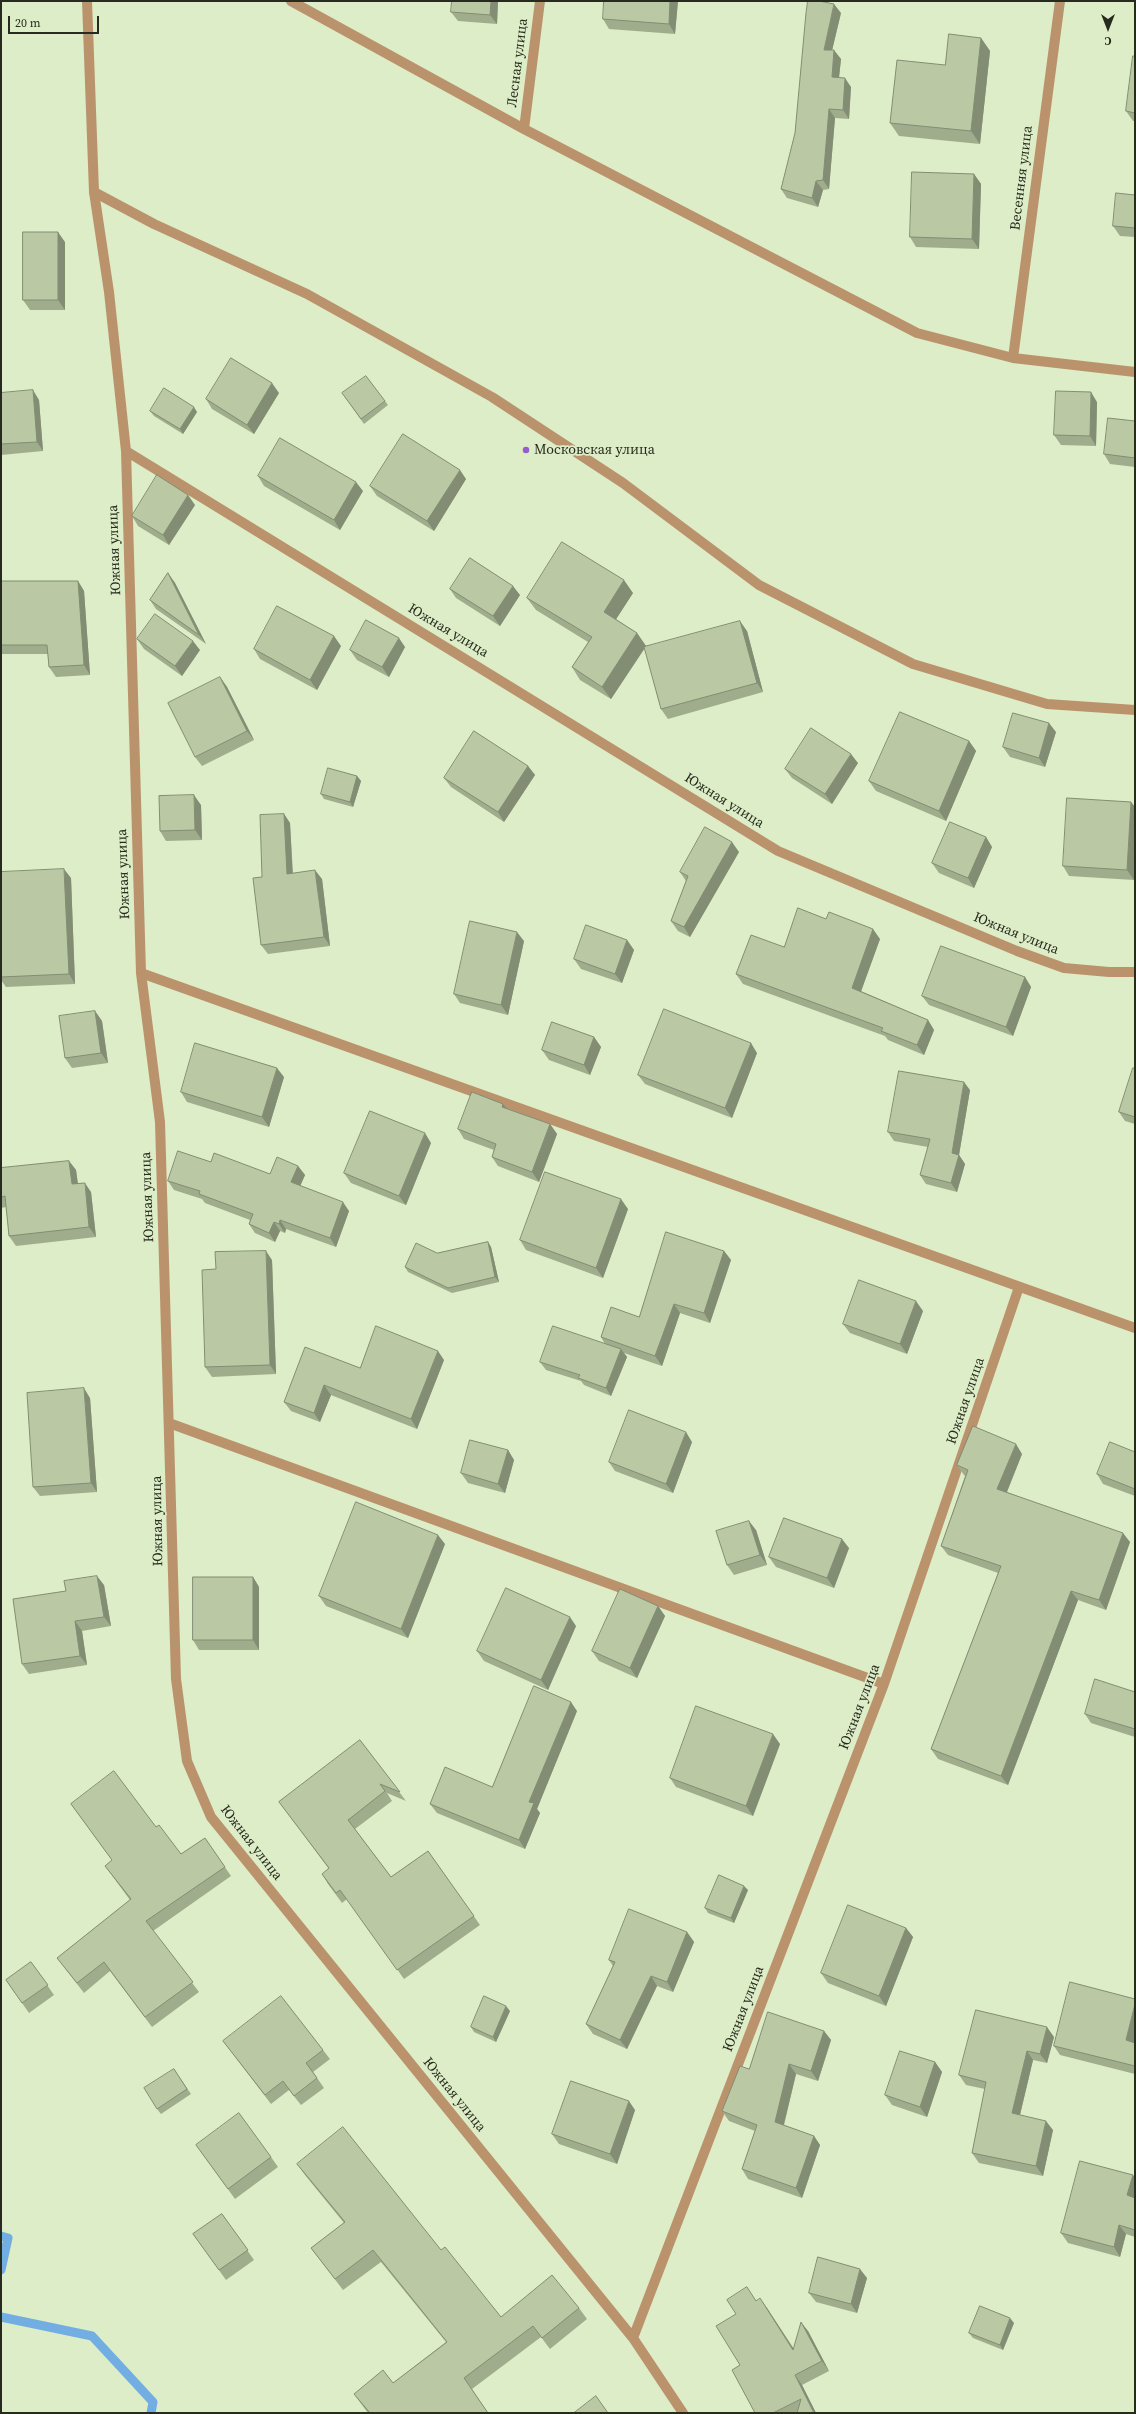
<!DOCTYPE html>
<meta charset="utf-8">
<style>
body{margin:0}
#map{position:relative;width:1136px;height:2414px;overflow:hidden;background:#ddedc7;font-family:"Source Serif 4",serif}
canvas{display:block}
.frame{position:absolute;inset:0;border:2px solid #262b1d;pointer-events:none}
.north{position:absolute;left:1088px;top:8px;width:40px;height:40px;-webkit-text-stroke:3px #ddedc7;paint-order:stroke;rotate:180deg;font-size:11px;font-weight:700;line-height:16px;text-align:center;color:#262b1d}
.north::after{content:'';display:block;margin:auto;width:14px;height:18px;background:#262b1d;clip-path:polygon(50% 0,100% 100%,50% 72%,0 100%)}
.scale{position:absolute;left:8px;top:16px;width:91px;height:18px;box-sizing:border-box;border:2px solid #262b1d;border-top:0;padding-left:5px;font-size:12px;line-height:14px;white-space:nowrap;color:#262b1d;-webkit-text-stroke:3px #ddedc7;paint-order:stroke}
</style>
<div id="map">
<canvas width="1136" height="2414"></canvas>
<div class="frame"></div>
<div class="north">С</div>
<div class="scale">20 m</div>
</div>
<script>
const g = document.querySelector('canvas').getContext('2d');
g.lineJoin = 'round';
function strokePath(path, color, width, dash) { g.strokeStyle = color; g.lineWidth = width; g.lineCap = dash ? 'butt' : 'round'; g.setLineDash(dash || []); g.stroke(path); }
function paint(path, color) { g.fillStyle = color; g.fill(path, 'evenodd'); }
function write(font, color, halo, rows, align = 'center') {
  g.font = font + ' "Source Serif 4",serif'; g.lineWidth = 3.5; g.setLineDash([]); g.textBaseline = 'middle'; g.strokeStyle = halo; g.fillStyle = color; for (const [text, x, y, turn = 0] of rows) {
    g.save(); g.translate(x, y); g.rotate((+turn || 0) * Math.PI / 180); g.textAlign = isNaN(turn) ? turn : align; if (halo) g.strokeText(text, 0, 0); g.fillText(text, 0, 0); g.restore();
  }
}
strokePath(new Path2D(`
 M1,2236L8,2238L1,2270
 M1,2317L92,2336L153,2402L151,2413`), '#73aee2', 9);
strokePath(new Path2D(`
 M291,1L524,129L917,333L1013,358L1135,372
 M524,129L540,1
 M94,192L109,292L126,451
 M1013,358L1060,1
 M141,973L1135,1328
 M1019,1287L884,1684L633,2338L211,1817L187,1761L176,1679L160,1122L141,973L126,451L778,851L1017,951L1064,968L1109,972H1135
 M169,1423L884,1684
 M633,2338L683,2413`), '#ba936c', 10);
strokePath(new Path2D(`
 M87,1L94,192L154,224L307,294L492,397L623,483L759,585L913,664L1047,704L1135,710`), '#ba936c', 10);
paint(new Path2D(`
 M498,1L497,24L458,21L451,12Z
 M678,1L675,34L609,29L603,19Z
 M841,13L832,50L841,59L839,78L851,87L849,119L835,118L829,189L823,190L818,207L787,198L781,189Z
 M981,38L990,51L980,144L899,136L890,123L945,65Z
 M1135,56V121H1133L1126,111Z
 M974,174L981,184L979,249L916,247L910,237Z
 M1135,195V237L1120,236L1113,226Z
 M65,242V310H30L23,300Z
 M1,393L39,400L43,451L1,455Z
 M279,393L254,434L212,409L206,399Z
 M342,393L385,401L388,405L364,424Z
 M1097,402L1096,446L1061,445L1054,435Z
 M150,411L197,412L183,434L154,416Z
 M1135,421V467L1110,464L1104,454Z
 M258,476L363,491L340,530L264,486Z
 M466,479L434,531L377,496L370,486Z
 M195,505L169,545L138,526L132,516Z
 M168,573L175,583L206,644L156,609L150,600Z
 M1,581H78L84,591L90,675L56,677L49,667L48,654H1Z
 M450,589L520,595L500,626L456,598Z
 M633,593L616,619L637,633L646,646L747,631L763,692L668,719L661,709L645,648L611,699L580,680L572,667L588,642L536,610L527,598Z
 M137,639L200,650L182,676L144,649Z
 M341,646L317,690L260,659L254,649Z
 M405,647L389,677L357,660L350,650Z
 M220,677L227,687L254,740L202,766L195,757Z
 M1056,732L1045,767L1010,757L1003,747Z
 M969,741L976,751L946,821L876,791L869,781Z
 M858,763L832,804L792,778L785,769Z
 M528,766L535,775L504,822L451,787L444,778Z
 M357,776L361,781L353,807L324,799L321,794Z
 M1131,802L1135,807V857L1134,880L1069,876L1063,866Z
 M201,805L202,840L166,841L160,831Z
 M284,814L290,823L293,873L322,879L330,946L268,954L261,945L262,877Z
 M986,837L992,847L974,888L939,873L932,863Z
 M739,852L690,937L678,931L671,921L686,881L680,872Z
 M1,872L71,878L75,984L6,987L1,980Z
 M880,939L861,991L928,1020L934,1030L924,1055L888,1040L885,1036L743,984L736,974L784,947Z
 M627,940L634,950L622,983L581,969L574,959Z
 M524,941L508,1015L460,1003L454,994Z
 M1025,977L1031,987L1013,1036L929,1005L922,996Z
 M95,1011L102,1021L108,1063L72,1068L65,1058Z
 M594,1037L601,1047L590,1075L549,1060L542,1050Z
 M757,1053L732,1118L645,1084L638,1075Z
 M1135,1068V1124L1125,1121L1119,1112Z
 M284,1077L269,1127L187,1102L181,1092Z
 M970,1090L959,1155L965,1164L957,1192L926,1184L920,1175L928,1147L894,1141L888,1132Z
 M507,1108L550,1124L557,1134L539,1182L498,1166L492,1157L494,1150L464,1139L458,1129Z
 M431,1143L406,1205L351,1183L344,1173Z
 M69,1161L76,1170L78,1183L91,1192L96,1237L16,1246L9,1236L6,1207L1,1208V1168Z
 M211,1162L270,1174L298,1166L305,1175L300,1186L349,1211L336,1247L286,1229L285,1233L280,1231L275,1242L255,1233L249,1224L250,1220L205,1203L202,1199L174,1190L168,1181Z
 M628,1209L603,1278L526,1250L520,1240Z
 M488,1242L491,1247L499,1282L452,1293L408,1272L405,1267L437,1253Z
 M724,1251L731,1260L710,1323L680,1313L662,1366L624,1353L627,1357L611,1396L584,1385L581,1381L546,1370L540,1362L605,1344L601,1337L639,1317Z
 M272,1260L276,1374L212,1377L205,1367Z
 M923,1311L907,1354L850,1333L843,1324Z
 M444,1360L417,1429L331,1395L320,1422L291,1411L284,1402L360,1368Z
 M90,1398L97,1492L40,1496L33,1487Z
 M692,1442L673,1493L615,1471L609,1462Z
 M508,1450L514,1460L505,1493L468,1483L461,1473Z
 M1135,1452V1496L1103,1484L1097,1474Z
 M1022,1454L1007,1492L1130,1542L1106,1610L1078,1600L1008,1785L938,1759L931,1749L998,1573L948,1555L941,1546L965,1476L964,1475L957,1465Z
 M756,1530L767,1565L734,1575L727,1565Z
 M445,1544L408,1638L326,1606L319,1596Z
 M849,1548L834,1588L776,1567L769,1557Z
 M253,1577L259,1587V1650H199L193,1640Z
 M104,1585L111,1626L82,1631L87,1665L29,1674L22,1664Z
 M658,1606L665,1616L637,1678L599,1661L592,1651Z
 M576,1626L548,1690L484,1661L477,1651Z
 M1135,1692V1737L1091,1723L1085,1714Z
 M577,1711L537,1809L540,1813L525,1849L437,1813L430,1804L492,1787Z
 M360,1740L406,1801L387,1793L392,1801L355,1829L391,1877L428,1851L480,1925L404,1979L347,1899L342,1903L328,1884L322,1874L329,1869L279,1802Z
 M780,1744L753,1816L676,1787L670,1778Z
 M71,1804L156,1827L181,1854L205,1838L231,1876L153,1931L199,1992L152,2027L110,1971L84,1993L64,1967L57,1958L130,1900L105,1866L112,1860Z
 M748,1890L734,1923L708,1913L705,1908Z
 M906,1928L913,1937L886,2006L828,1983L821,1973Z
 M687,1932L694,1942L673,1992L657,1986L627,2049L593,2034L586,2024L613,1966L609,1960Z
 M31,1962L54,1995L29,2013L6,1980Z
 M1135,1999V2040L1134,2043H1135V2074L1060,2055L1054,2046Z
 M510,2011L496,2042L474,2032L471,2027Z
 M824,2031L831,2040L818,2081L796,2074L784,2125L814,2136L820,2145L802,2198L748,2179L742,2169L755,2131L729,2121L722,2111L749,2069Z
 M1054,2037L1047,2063L1033,2060L1020,2115L1053,2130L1043,2176L979,2163L972,2153L985,2089L966,2085L959,2075Z
 M223,2041L323,2050L330,2059L313,2072L324,2088L301,2105L289,2090L271,2104Z
 M935,2062L942,2072L927,2117L892,2105L885,2095Z
 M174,2069L191,2094L161,2114L157,2109Z
 M635,2110L617,2164L559,2144L552,2134Z
 M196,2145L271,2157L278,2167L235,2199Z
 M297,2164L441,2250L501,2317L579,2308L587,2319L550,2349L541,2337L472,2389L488,2413H368L362,2405L354,2394L393,2383L446,2342L381,2262L343,2290L311,2248L344,2223L305,2175Z
 M1133,2175L1135,2178V2237L1126,2234L1120,2257L1068,2243L1061,2233Z
 M222,2214L254,2260L226,2280L193,2234Z
 M867,2278L857,2313L816,2302L809,2293Z
 M757,2300L767,2308L794,2349L808,2331L829,2371L802,2385L816,2413H755L740,2365Z
 M1014,2323L1003,2350L973,2338L969,2333Z`), '#a0ad8d');
paint(new Path2D(`
 M491,1H498L497,24L490,15Z
 M670,1H678L675,34L669,24Z
 M834,4L841,13L830,59L824,50Z
 M981,38L990,51L980,144L971,131Z
 M834,50L841,59L838,86L832,77Z
 M845,78L851,87L849,119L843,110Z
 M829,109L835,118L829,189L823,180Z
 M974,174L981,184L979,249L972,239Z
 M816,181L823,190L818,207L812,198Z
 M58,232L65,242V310L58,300Z
 M272,383L279,393L254,434L247,425Z
 M33,390L39,400L43,451L37,442Z
 M1091,392L1097,402L1096,446L1090,436Z
 M194,407L197,412L183,434L180,429Z
 M460,470L466,479L434,531L427,521Z
 M356,482L363,491L340,530L334,520Z
 M188,495L195,505L169,545L163,535Z
 M168,573L175,583L206,644L199,635Z
 M624,580L633,593L613,624L604,612Z
 M78,581L84,591L90,675L84,665Z
 M513,586L520,595L500,626L493,616Z
 M740,621L747,631L763,692L757,683Z
 M637,633L646,646L611,699L602,687Z
 M334,636L341,646L317,690L310,680Z
 M399,638L405,647L389,677L382,667Z
 M193,641L200,650L182,676L175,666Z
 M220,677L227,687L254,740L247,731Z
 M1049,723L1056,732L1045,767L1039,758Z
 M969,741L976,751L946,821L939,811Z
 M851,754L858,763L832,804L825,794Z
 M528,766L535,775L504,822L498,812Z
 M357,776L361,781L353,807L350,802Z
 M194,795L201,805L202,840L195,830Z
 M1131,802L1135,807V857L1134,880L1127,870Z
 M284,814L290,823L293,883L287,874Z
 M986,837L992,847L974,888L968,878Z
 M732,842L739,852L690,937L684,927Z
 M64,869L71,878L75,984L69,974Z
 M315,870L322,879L330,946L324,937Z
 M873,929L880,939L859,997L852,988Z
 M517,932L524,941L508,1015L501,1005Z
 M627,940L634,950L622,983L615,974Z
 M1025,977L1031,987L1013,1036L1006,1027Z
 M95,1011L102,1021L108,1063L101,1053Z
 M928,1020L934,1030L924,1055L917,1045Z
 M594,1037L601,1047L590,1075L584,1065Z
 M751,1043L757,1053L732,1118L725,1108Z
 M277,1068L284,1077L269,1127L262,1117Z
 M964,1082L970,1090L959,1155L965,1164L957,1192L951,1183L952,1153Z
 M503,1104L510,1113L502,1107Z
 M550,1124L557,1134L539,1182L532,1172Z
 M425,1133L431,1143L406,1205L399,1196Z
 M69,1161L76,1170L79,1194L72,1184Z
 M298,1166L305,1175L298,1191L291,1182Z
 M85,1183L91,1192L96,1237L89,1227Z
 M621,1199L628,1209L603,1278L596,1268Z
 M343,1202L349,1211L336,1247L330,1238Z
 M280,1220L286,1229L285,1233L279,1224Z
 M274,1222L280,1231L275,1242L269,1233Z
 M488,1242L491,1247L499,1282L495,1277Z
 M266,1251L272,1260L276,1374L270,1365Z
 M724,1251L731,1260L710,1323L704,1313Z
 M916,1301L923,1311L907,1354L900,1344Z
 M674,1304L680,1313L662,1366L655,1356Z
 M621,1349L627,1357L611,1396L606,1388Z
 M438,1351L444,1360L417,1429L411,1419Z
 M324,1385L331,1395L320,1422L314,1413Z
 M84,1388L90,1398L97,1492L91,1483Z
 M686,1432L692,1442L673,1493L666,1484Z
 M1016,1444L1022,1454L1004,1499L997,1489Z
 M508,1450L514,1460L505,1493L498,1484Z
 M749,1521L756,1530L767,1565L760,1555Z
 M1123,1533L1130,1542L1106,1610L1099,1600Z
 M438,1535L445,1544L408,1638L401,1629Z
 M842,1539L849,1548L834,1588L827,1578Z
 M97,1576L104,1585L111,1626L104,1617Z
 M253,1577L259,1587V1650L253,1640Z
 M1071,1591L1078,1600L1008,1785L1001,1776Z
 M658,1606L665,1616L637,1678L630,1668Z
 M570,1617L576,1626L548,1690L541,1680Z
 M75,1621L82,1631L87,1665L80,1656Z
 M571,1702L577,1711L537,1809L540,1813L525,1849L519,1840L529,1802Z
 M773,1734L780,1744L753,1816L746,1806Z
 M744,1886L748,1890L734,1923L731,1918Z
 M906,1928L913,1937L886,2006L879,1996Z
 M687,1932L694,1942L673,1992L667,1982Z
 M651,1976L657,1986L627,2049L620,2040Z
 M1135,2004V2040L1133,2050L1126,2040Z
 M506,2006L510,2011L496,2042L493,2037Z
 M1047,2027L1054,2037L1047,2063L1040,2054Z
 M824,2031L831,2040L818,2081L811,2071Z
 M1027,2051L1033,2060L1018,2123L1012,2113Z
 M935,2062L942,2072L927,2117L920,2107Z
 M789,2064L796,2074L782,2132L775,2122Z
 M629,2101L635,2110L617,2164L610,2154Z
 M1046,2121L1053,2130L1043,2176L1036,2166Z
 M814,2136L820,2145L802,2198L796,2188Z
 M1133,2175L1135,2178V2201L1127,2195Z
 M1119,2225L1126,2234L1120,2257L1114,2247Z
 M860,2269L867,2278L857,2313L851,2304Z
 M760,2298L767,2308L800,2359L793,2350Z
 M1010,2318L1014,2323L1003,2350L1000,2345Z
 M801,2322L808,2331L829,2371L822,2361Z
 M795,2375L802,2385L816,2413H814Z`), '#828d73');
const building = new Path2D(`
 M452,1H491L490,15L451,12Z
 M604,1H670L669,24L603,19Z
 M808,1H819L834,4L824,50H834L832,77L845,78L843,110L829,109L823,180L816,181L812,198L781,189L795,133L806,13Z
 M949,34L981,38L971,131L890,123L897,60L945,65Z
 M1133,56H1135V113L1126,111Z
 M912,172L974,174L972,239L910,237Z
 M1116,193L1135,195V228L1113,226Z
 M23,232H58V300H23Z
 M231,358L272,383L247,425L206,399Z
 M366,376L385,401L361,419L342,393Z
 M164,388L194,407L180,429L150,411Z
 M33,390L37,442L1,444V393Z
 M1056,391L1091,392L1090,436L1054,435Z
 M1108,418L1135,421V458L1104,454Z
 M403,434L460,470L427,521L370,486Z
 M280,438L356,482L334,520L258,476Z
 M157,475L188,495L163,535L132,516Z
 M562,542L624,580L604,612L637,633L602,687L572,667L592,637L527,598Z
 M470,558L513,586L493,616L450,589Z
 M168,573L199,635L150,600Z
 M1,581H78L84,665L49,667L47,645H1Z
 M277,606L334,636L310,680L254,649Z
 M155,614L193,641L175,666L137,639Z
 M366,620L399,638L382,667L350,650Z
 M740,621L757,683L661,709L644,647Z
 M220,677L247,731L195,757L168,703Z
 M900,712L969,741L939,811L869,781Z
 M1013,713L1049,723L1039,758L1003,747Z
 M811,728L851,754L825,794L785,769Z
 M474,731L528,766L498,812L444,778Z
 M328,768L357,776L350,802L321,794Z
 M194,795L195,830L160,831L159,796Z
 M1067,798L1131,802L1127,870L1063,866Z
 M284,814L287,874L315,870L324,937L261,945L253,878L262,877L260,815Z
 M950,822L986,837L968,878L932,863Z
 M705,827L732,842L684,927L671,921L688,876L680,872Z
 M64,869L69,974L1,977V872Z
 M798,908L826,919L829,912L873,929L852,988L928,1020L917,1045L881,1031L883,1028L736,974L751,935L784,947Z
 M470,921L517,932L501,1005L454,994Z
 M586,925L627,940L615,974L574,959Z
 M941,946L1025,977L1006,1027L922,996Z
 M664,1009L751,1043L725,1108L638,1075Z
 M95,1011L101,1053L65,1058L59,1016Z
 M552,1022L594,1037L584,1065L542,1050Z
 M195,1043L277,1068L262,1117L181,1092Z
 M1133,1068H1135V1117L1119,1112Z
 M899,1071L964,1082L952,1153L959,1155L951,1183L920,1175L930,1139L888,1132Z
 M472,1092L503,1104L502,1107L550,1124L532,1172L492,1157L496,1144L458,1129Z
 M370,1111L425,1133L399,1196L344,1173Z
 M178,1151L211,1162L214,1153L270,1174L277,1157L298,1166L291,1182L343,1202L330,1238L280,1220L279,1224L274,1222L269,1233L249,1224L253,1214L199,1194L200,1191L168,1181Z
 M69,1161L72,1184L85,1183L89,1227L9,1236L5,1196L1,1197V1168Z
 M545,1172L621,1199L596,1268L520,1240Z
 M666,1232L724,1251L704,1313L674,1304L655,1356L601,1337L611,1307L639,1317Z
 M488,1242L495,1277L448,1288L405,1267L416,1243L437,1253Z
 M266,1251L270,1365L205,1367L202,1270L216,1269L215,1252Z
 M859,1280L916,1301L900,1344L843,1324Z
 M376,1326L438,1351L411,1419L324,1385L314,1413L284,1402L305,1347L360,1368Z
 M553,1326L621,1349L606,1388L578,1378L580,1375L540,1362Z
 M84,1388L91,1483L33,1487L27,1393Z
 M629,1410L686,1432L666,1484L609,1462Z
 M973,1426L1016,1444L997,1489L1123,1533L1099,1600L1071,1591L1001,1776L931,1749L1001,1566L941,1546L968,1470L957,1465Z
 M470,1440L508,1450L498,1484L461,1473Z
 M1110,1442L1135,1452V1489L1097,1474Z
 M356,1502L438,1535L401,1629L319,1596Z
 M784,1518L842,1539L827,1578L769,1557Z
 M749,1521L760,1555L727,1565L716,1531Z
 M97,1576L104,1617L75,1621L80,1656L22,1664L13,1599L66,1591L64,1581Z
 M193,1577H253V1640H193Z
 M506,1588L570,1617L541,1680L477,1651Z
 M620,1589L658,1606L630,1668L592,1651Z
 M1095,1679L1135,1692V1729L1085,1714Z
 M534,1686L571,1702L529,1802L534,1803L519,1840L430,1804L445,1767L492,1787Z
 M696,1706L773,1734L746,1806L670,1778Z
 M360,1740L400,1792L380,1784L385,1791L348,1820L391,1877L428,1851L474,1916L397,1970L340,1890L336,1893L322,1874L329,1868L279,1802Z
 M114,1771L156,1827L159,1825L181,1854L205,1838L225,1867L146,1921L193,1982L145,2017L104,1962L77,1983L57,1958L131,1899L105,1866L112,1860L71,1804Z
 M719,1875L744,1886L731,1918L705,1908Z
 M848,1905L906,1928L879,1996L821,1973Z
 M629,1909L687,1932L667,1982L651,1976L620,2040L586,2024L615,1962L609,1960Z
 M31,1962L48,1985L22,2003L6,1980Z
 M1070,1982L1135,1999V2004L1126,2040L1135,2043V2066L1054,2046Z
 M281,1996L323,2050L306,2063L317,2078L294,2096L283,2081L265,2095L223,2041Z
 M484,1996L506,2006L493,2037L471,2027Z
 M976,2010L1047,2027L1040,2054L1027,2051L1012,2113L1046,2121L1036,2166L972,2153L986,2082L959,2075Z
 M768,2012L824,2031L811,2071L789,2064L775,2122L814,2136L796,2188L742,2169L757,2125L722,2111L740,2066L749,2069Z
 M900,2051L935,2062L920,2107L885,2095Z
 M174,2069L187,2089L157,2109L144,2088Z
 M571,2081L629,2101L610,2154L552,2134Z
 M239,2113L271,2157L228,2189L196,2145Z
 M343,2127L441,2250L445,2247L501,2317L552,2275L579,2308L542,2338L533,2326L464,2378L488,2413H370L354,2394L383,2370L393,2383L447,2342L373,2250L335,2279L311,2248L345,2222L297,2164Z
 M1080,2161L1133,2175L1127,2195L1135,2198V2230L1119,2225L1114,2247L1061,2233Z
 M222,2214L248,2250L219,2270L193,2234Z
 M818,2257L860,2269L851,2304L809,2293Z
 M747,2287L756,2301L760,2298L793,2350L801,2322L822,2361L795,2375L814,2413H797L801,2399L773,2413H755L732,2370L740,2365L716,2326L736,2314L727,2300Z
 M980,2306L1010,2318L1000,2345L969,2333Z
 M596,2396L608,2413H574Z`);
paint(building, '#bac9a4');
strokePath(building, '#828d73', 1);
for (const [x, y, r, color] of [
 [526,450,4,"#985ad0"]
]) { const dot = new Path2D(); dot.arc(x, y, r, 0, 2 * Math.PI); g.fillStyle = color; g.fill(dot); strokePath(dot, '#ddedc7', 1.5); }
write('14px', '#262b1d', '#ddedc7', [
 ["Лесная улица",518,63,-83],
 ["Весенняя улица",1022,178,-83],
 ["Южная улица",115,550,-92],
 ["Южная улица",448,631,31],
 ["Южная улица",724,801,32],
 ["Южная улица",124,874,-92],
 ["Южная улица",1016,934,22],
 ["Южная улица",148,1197,-92],
 ["Южная улица",966,1401,-71],
 ["Южная улица",158,1521,-91],
 ["Южная улица",860,1707,-69],
 ["Южная улица",251,1843,52],
 ["Южная улица",744,2009,-69],
 ["Южная улица",454,2095,51]
]);
write('14px', '#262b1d', '#ddedc7', [
 ["Московская улица",534,450]
], 'left');
</script>
